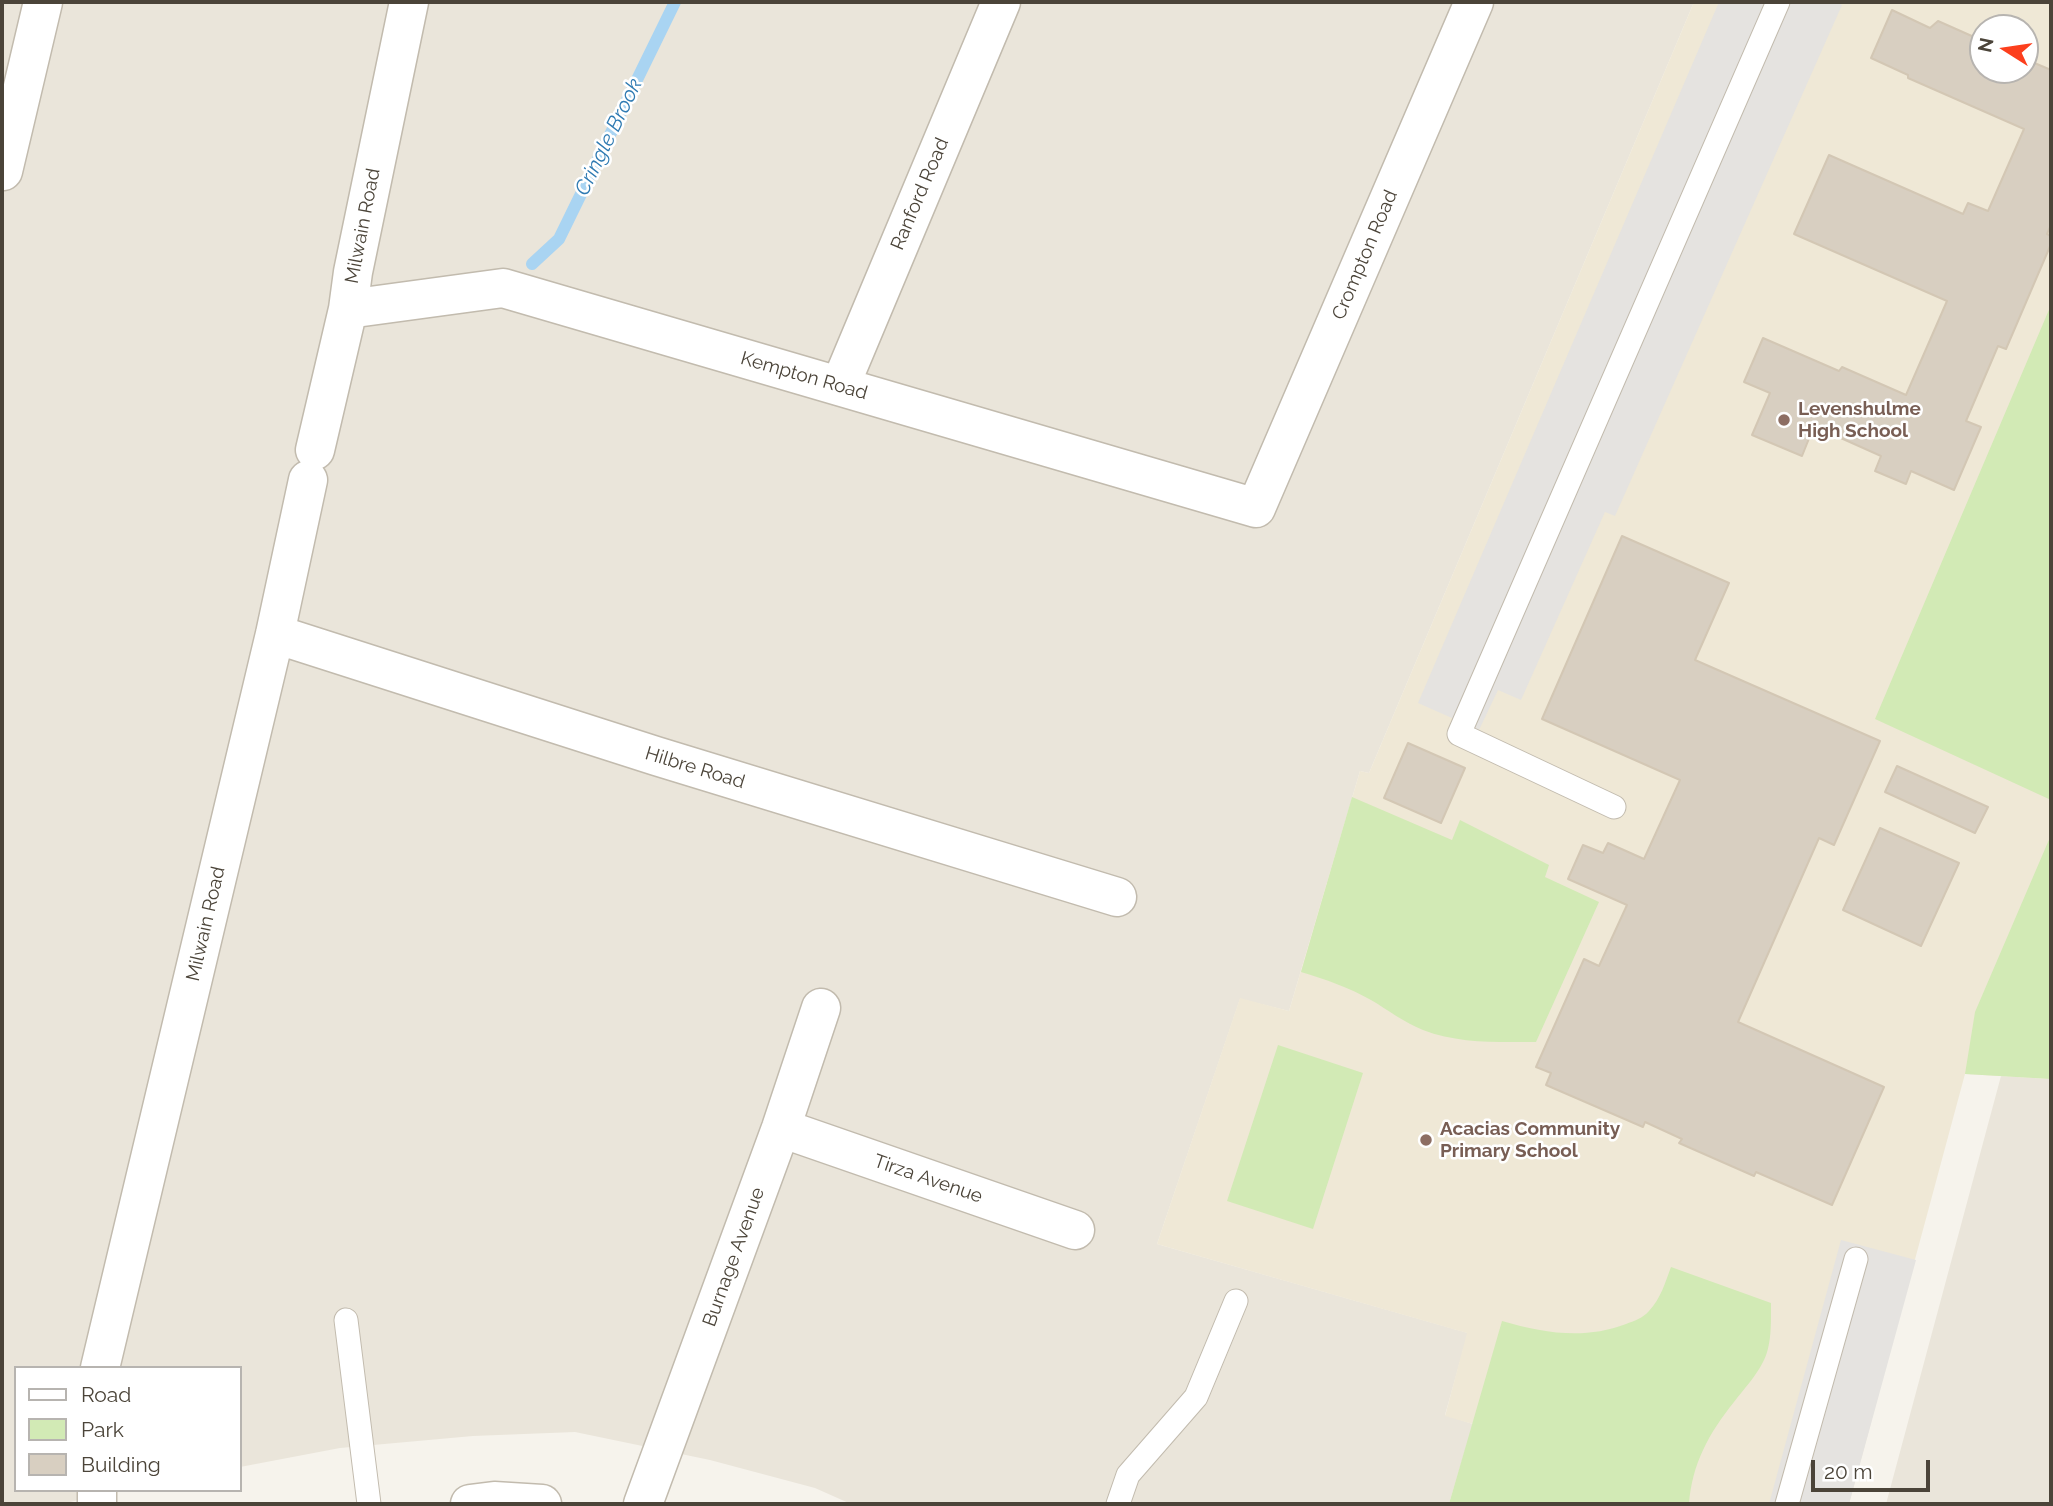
<!DOCTYPE html>
<style>
body{margin:0}
#map{position:relative;width:2053px;height:1506px;overflow:hidden;background:#f6f3ec;font-family:Raleway,sans-serif}
canvas{display:block}
.frame{position:absolute;inset:0;border:4px solid #4b4439;pointer-events:none}
.legend{position:absolute;left:14px;top:1366px;width:228px;height:126px;box-sizing:border-box;background:#fff;border:2px solid #b7b4b0;margin:0;padding:9px 12px;list-style:none;font-size:21px;color:#4b4439}
.legend li{display:flex;align-items:center;gap:14px;height:35px}
.legend b{width:35px;border:2px solid #b7b4b0}
.north{position:absolute;left:1969px;top:14px;width:70px;height:70px;box-sizing:border-box;background:#fff;border:2px solid #b7b4b0;border-radius:50%;rotate:282deg;font-size:19px;font-weight:700;line-height:28px;text-align:center;color:#4b4439}
.north::after{content:'';display:block;margin:auto;width:24px;height:32px;background:#fc3f1d;clip-path:polygon(50% 0,100% 100%,50% 72%,0 100%)}
.scale{position:absolute;left:1811px;top:1460px;width:119px;height:32px;box-sizing:border-box;border:4px solid #4b4439;border-top:0;padding-left:9px;font-size:21px;line-height:24px;white-space:nowrap;color:#4b4439;-webkit-text-stroke:5px #fff;paint-order:stroke}
</style>
<div id="map">
<canvas width="2053" height="1506"></canvas>
<div class="frame"></div>
<ul class="legend">
<li><b style="height:9px;background:#fff"></b>Road</li>
<li><b style="height:19px;background:#d2eab5"></b>Park</li>
<li><b style="height:19px;background:#d8cfc1"></b>Building</li>
</ul>
<div class="north">N</div>
<div class="scale">20 m</div>
</div>
<script>
const g = document.querySelector('canvas').getContext('2d');
g.lineJoin = 'round';
function paint(path, color) { g.fillStyle = color; g.fill(path, 'evenodd'); }
function strokePath(path, color, width, dash) { g.strokeStyle = color; g.lineWidth = width; g.lineCap = dash ? 'butt' : 'round'; g.setLineDash(dash || []); g.stroke(path); }
function write(font, color, halo, rows, align = 'center') {
  g.font = font + ' Raleway,sans-serif'; g.lineWidth = 5; g.setLineDash([]); g.textBaseline = 'middle'; g.strokeStyle = halo; g.fillStyle = color; for (const [text, x, y, turn = 0] of rows) {
    g.save(); g.translate(x, y); g.rotate((+turn || 0) * Math.PI / 180); g.textAlign = isNaN(turn) ? turn : align; if (halo) g.strokeText(text, 0, 0); g.fillText(text, 0, 0); g.restore();
  }
}
paint(new Path2D(`
 M2,2H1694L1369,773L1360,771L1289,1011L1240,999L1157,1244L1468,1333L1445,1415L1473,1424L1449,1504H851L815,1488L710,1460L575,1432L473,1436L340,1448L240,1467V1368H16V1490H119L62,1504H2Z
 M2001,1076L2051,1079V1504H1886Z`), '#eae5da');
paint(new Path2D(`
 M1694,2H2051V1079L1965,1074L1849,1504H1449L1473,1424L1445,1416L1467,1333L1157,1244L1240,998L1289,1011L1360,771L1369,773ZM1983,28H2025V70H1983Z`), '#efe8d6');
paint(new Path2D(`
 M2051,305V800L1875,719Z
 M1352,797L1452,840L1460,820L1549,865L1545,877L1599,902L1536,1042C1499,1042 1459,1044 1423,1030C1405,1023 1388,1010 1371,1000C1350,988 1325,979 1301,972Z
 M2051,835V1079L1965,1074L1975,1012Z
 M1278,1045L1363,1073L1313,1229L1227,1201Z
 M1671,1267L1771,1303C1771,1322 1772,1346 1763,1362C1756,1376 1744,1389 1734,1402C1709,1433 1692,1464 1689,1504H1449L1502,1321C1544,1333 1584,1340 1626,1324C1634,1321 1643,1318 1649,1311C1661,1298 1665,1283 1671,1267Z`), '#d2eab5');
paint(new Path2D(`
 M1719,2H1836L1842,5L1615,516L1605,512L1521,700L1498,690L1479,730L1418,703Z
 M1841,1240L1916,1260L1849,1504H1769Z`), '#e5e3e0');
strokePath(new Path2D(`
 M532,264L559,239L675,2`), '#a9d4f2', 12);
const building = new Path2D(`
 M1892,10L1930,28L1938,21L1983,41V70H2025V59L2051,70V225L2047,234L2051,236V244L2006,349L1998,346L1966,421L1981,427L1954,490L1911,471L1906,484L1875,471L1881,456L1814,426L1802,456L1752,435L1770,393L1744,382L1763,338L1839,371L1842,367L1906,395L1947,301L1794,234L1829,155L1963,214L1968,203L1988,211L2024,129L1908,78V75L1871,58Z
 M1622,536L1729,583L1695,660L1880,741L1834,845L1819,838L1738,1022L1884,1087L1832,1205L1756,1172L1754,1176L1679,1143L1682,1139L1645,1122L1643,1127L1546,1085L1551,1073L1536,1067L1584,959L1599,966L1627,905L1568,879L1583,845L1603,853L1608,843L1644,859L1680,780L1542,719Z
 M1408,743L1465,768L1441,823L1384,798Z
 M1897,766L1988,807L1975,833L1885,792Z
 M1880,828L1959,863L1921,946L1843,910Z`);
paint(building, '#d8cfc1');
strokePath(building, '#d3c7b4', 2);
const service = new Path2D(`
 M1614,807L1459,734L1778,2
 M346,1320L369,1504
 M1118,1504L1128,1475L1196,1397L1236,1301
 M1787,1504L1856,1259`);
const minor = new Path2D(`
 M3,171L43,2
 M348,309L503,288L1256,508L1474,2
 M840,386L1001,2
 M315,450L348,309L353,272L409,2
 M275,634L656,756L1117,897
 M781,1128L1075,1230
 M100,1368L275,634L308,480
 M97,1504V1490
 M643,1504L781,1128L821,1008`);
const tertiary = new Path2D(`
 M470,1504L494,1501L542,1504`);
strokePath(service, '#c2bbae', 25);
strokePath(minor, '#c2bbae', 41);
strokePath(tertiary, '#c2bbae', 41);
strokePath(service, '#fff', 23);
strokePath(minor, '#fff', 38);
strokePath(tertiary, '#fff', 38);
for (const [x, y, r, color] of [
 [1784,420,7,"#8d6e63"],
 [1426,1140,7,"#8d6e63"]
]) { const dot = new Path2D(); dot.arc(x, y, r, 0, 2 * Math.PI); g.fillStyle = color; g.fill(dot); strokePath(dot, '#fff', 2.5); }
write('19px', '#4b4439', '#fff', [
 ["Ranford Road",920,194,-67],
 ["Milwain Road",363,226,-79],
 ["Crompton Road",1365,255,-67],
 ["Kempton Road",804,376,16],
 ["Hilbre Road",695,768,17],
 ["Milwain Road",206,924,-77],
 ["Tirza Avenue",928,1179,19],
 ["Burnage Avenue",734,1257,-70]
]);
write('bold 19px', '#785e54', '#fff', [
 ["Levenshulme",1798,409],
 ["High School",1798,431],
 ["Acacias Community",1440,1129],
 ["Primary School",1440,1151]
], 'left');
write('italic 21px', '#2e7ab2', '#fff', [
 ["Cringle Brook",609,137,-64]
]);
</script>
